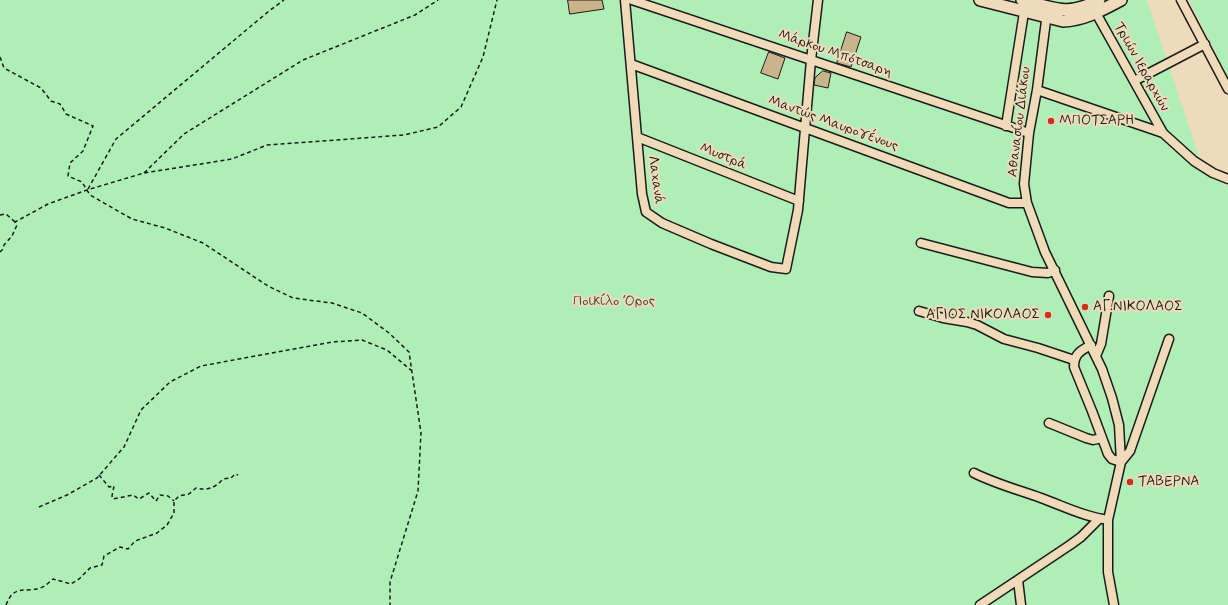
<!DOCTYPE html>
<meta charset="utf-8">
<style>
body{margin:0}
canvas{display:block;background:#efdbb9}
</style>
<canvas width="1228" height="605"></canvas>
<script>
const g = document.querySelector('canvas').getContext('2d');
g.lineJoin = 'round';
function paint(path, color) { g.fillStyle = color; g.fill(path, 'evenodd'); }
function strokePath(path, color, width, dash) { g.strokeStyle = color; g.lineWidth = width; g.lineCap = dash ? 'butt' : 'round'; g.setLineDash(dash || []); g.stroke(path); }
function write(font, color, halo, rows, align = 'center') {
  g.font = font + ' Mynerve,sans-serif'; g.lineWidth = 4; g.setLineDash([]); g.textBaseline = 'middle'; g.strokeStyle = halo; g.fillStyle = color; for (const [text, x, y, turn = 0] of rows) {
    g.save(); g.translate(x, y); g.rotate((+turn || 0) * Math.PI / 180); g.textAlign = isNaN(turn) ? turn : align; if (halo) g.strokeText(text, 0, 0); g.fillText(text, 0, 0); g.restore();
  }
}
paint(new Path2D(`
 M0,0H1147L1204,172L1228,186V605H0Z
 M1189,0H1228V77Z`), '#afeeb6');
const building = new Path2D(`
 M568,0H602L604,9L570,14Z
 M847,32L861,37L851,67L837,63Z
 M769,52L785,58L778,79L761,73Z
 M823,71L831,73L828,88L814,85L815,78Z`);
paint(building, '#cab48b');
strokePath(building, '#1c1c1c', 1);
const street = new Path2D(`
 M625,0L642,194L646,212L662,223L711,244L771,267L786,269L798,210L811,60L818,0
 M632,0L1029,133
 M1181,0L1228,89
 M1047,13L1037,90L1029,133L1024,184L1027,203L1045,252L1102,369L1112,398L1119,425L1121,462L1108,520V572L1114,605
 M1096,13L1163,133
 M631,64L1009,203H1027
 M1134,81L1205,44
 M1037,90L1163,133L1194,161L1213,173L1228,179
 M1006,126L1025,6
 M637,137L799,201
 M921,243L1032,272L1048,273L1055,270
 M919,311L943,318L967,322L977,325L1004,339L1038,348L1074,360
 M1091,345C1080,351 1074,354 1074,367L1092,411L1108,454L1112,459L1121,462L1130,451L1169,339
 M1096,356L1101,344L1109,296
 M1049,423L1086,438L1093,440L1102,438
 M974,473C996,484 1019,490 1041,498C1061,505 1082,516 1103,519
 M1018,580L1021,605
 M980,605L1070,545L1081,537L1099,519`);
const secondary = new Path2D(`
 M980,0L1063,21C1085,20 1102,10 1121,0
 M1022,0C1054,8 1067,17 1099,0`);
strokePath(street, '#1c1c1c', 11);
strokePath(secondary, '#1c1c1c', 14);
strokePath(new Path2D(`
 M0,57L4,68L41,88L51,101L60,104L66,114L93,126L83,151L70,163L68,176L82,182L90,195L132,219L165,228L203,243L268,286L293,298L332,303L362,313L389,333L409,352L421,433L418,491L390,582V605
 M144,173L184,134L303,60L415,15L438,0
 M88,189L116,139L269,11L284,0
 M0,215L6,214L15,222
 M0,252L3,249L4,245L12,236L17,225L15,222L48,204L87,190L144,173L232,159L267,145L404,135L438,127L461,107L483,57L497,0
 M99,475L109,487L114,486L112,496L113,499L133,495L139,499L149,493L156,501L160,495L168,496L174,501
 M39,507L67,495L97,478L124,447L141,410L170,382L201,366L332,342L362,340L387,350L412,371
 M6,605C14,584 24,593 40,588C45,587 49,582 53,579L71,584L79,579L90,568L102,565L104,556L120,547L128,549L135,541L157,533L167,525L174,513V501L179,496L189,494L196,488C207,491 215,488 223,479L231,478L235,474L238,475`), '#1c1c1c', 1.5, [4, 3]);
strokePath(street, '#efdbb9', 8);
strokePath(secondary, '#efdbb9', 11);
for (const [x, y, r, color] of [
 [1051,121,4,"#c8321e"],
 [1085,307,4,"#c8321e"],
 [1048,315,4,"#c8321e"],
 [1130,482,4,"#c8321e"]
]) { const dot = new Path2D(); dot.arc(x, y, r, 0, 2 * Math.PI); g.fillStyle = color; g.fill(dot); strokePath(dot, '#efdbb9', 1.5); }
write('14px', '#1c1c1c', '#efdbb9', [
 ["Μάρκου Μπότσαρη",835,54,19],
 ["Τριών Ιεραρχών",1141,67,61],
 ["Αθανασίου Διάκου",1020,122,-83],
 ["Μαντώς Μαυρογένους",833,124,20],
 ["Μυστρά",723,157,22],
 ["Λαχανά",655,180,82]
]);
write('14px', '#1c1c1c', '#efdbb9', [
 ["ΜΠΟΤΣΑΡΗ",1059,121],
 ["ΑΓ.ΝΙΚΟΛΑΟΣ",1093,307],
 ["ΑΓΙΟΣ ΝΙΚΟΛΑΟΣ",1040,315,"right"],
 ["ΤΑΒΕΡΝΑ",1138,482]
], 'left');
write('14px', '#39463b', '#efdbb9', [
 ["Ποικίλο Όρος",614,302]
]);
</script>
